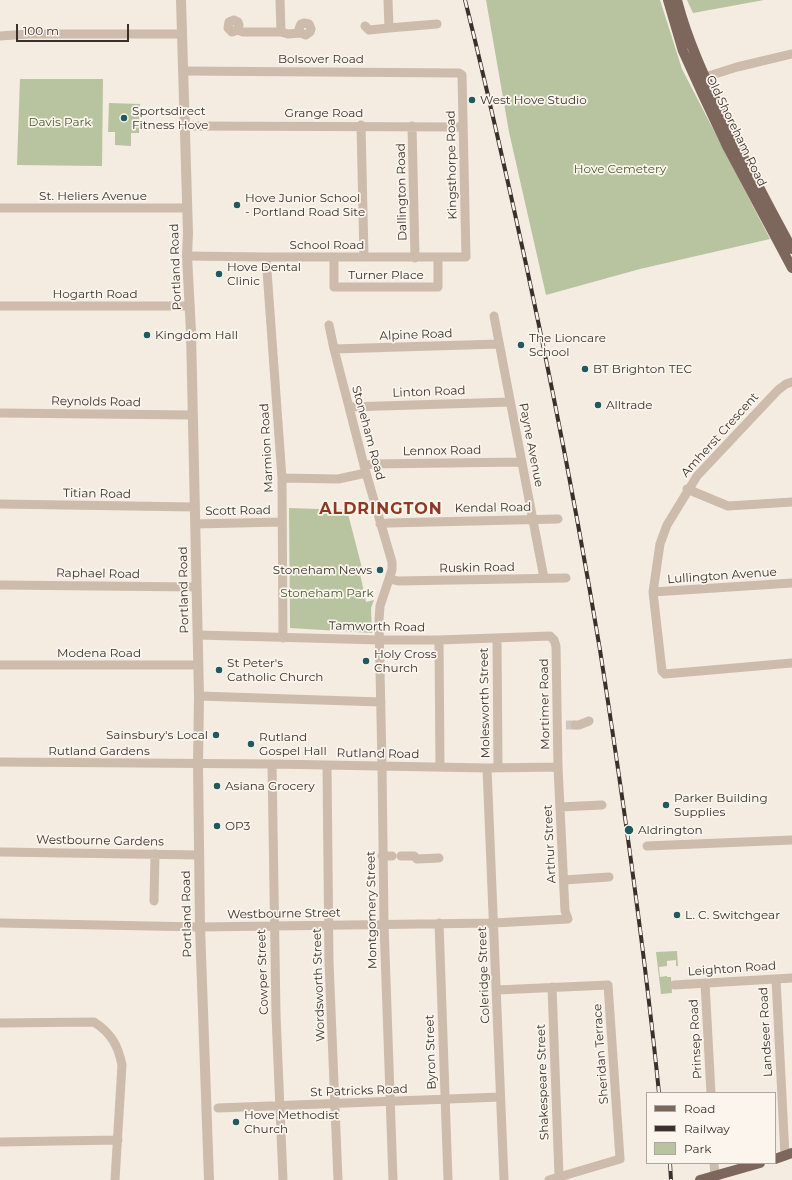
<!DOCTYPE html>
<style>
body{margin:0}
#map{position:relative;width:792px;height:1180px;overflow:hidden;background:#f4ebe1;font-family:Montserrat,sans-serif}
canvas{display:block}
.legend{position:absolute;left:646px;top:1092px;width:130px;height:72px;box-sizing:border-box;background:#fbf5ee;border:1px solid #aea6a0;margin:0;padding:5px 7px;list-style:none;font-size:12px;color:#3b302b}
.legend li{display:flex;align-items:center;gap:8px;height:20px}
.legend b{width:20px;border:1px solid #aea6a0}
.scale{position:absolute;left:16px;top:24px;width:113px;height:18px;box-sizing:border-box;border:2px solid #3b302b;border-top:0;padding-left:5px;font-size:12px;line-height:14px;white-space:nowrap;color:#3b302b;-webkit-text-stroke:3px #fbf5ee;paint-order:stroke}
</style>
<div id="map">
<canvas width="792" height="1180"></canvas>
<ul class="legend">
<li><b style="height:5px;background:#7d675c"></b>Road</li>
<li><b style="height:5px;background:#3b302b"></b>Railway</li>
<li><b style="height:11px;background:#b8c4a0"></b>Park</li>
</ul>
<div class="scale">100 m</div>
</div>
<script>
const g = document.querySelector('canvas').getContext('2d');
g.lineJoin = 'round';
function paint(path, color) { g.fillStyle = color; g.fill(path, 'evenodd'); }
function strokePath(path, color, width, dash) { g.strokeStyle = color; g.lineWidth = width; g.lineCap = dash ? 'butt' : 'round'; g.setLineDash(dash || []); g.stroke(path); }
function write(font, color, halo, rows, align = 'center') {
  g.font = font + ' Montserrat,sans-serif'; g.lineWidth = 3.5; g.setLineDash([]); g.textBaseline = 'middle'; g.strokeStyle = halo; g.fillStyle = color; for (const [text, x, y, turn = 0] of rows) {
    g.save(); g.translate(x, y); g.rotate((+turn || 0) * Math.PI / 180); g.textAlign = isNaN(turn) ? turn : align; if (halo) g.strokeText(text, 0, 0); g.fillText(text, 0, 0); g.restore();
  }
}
paint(new Path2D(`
 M486,0H660L682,69L770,239L640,269L546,295L509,132Z
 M687,0H764L693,13Z
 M20,79H103L102,166L17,165Z
 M109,103L140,104L139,133H131V146L115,145V132H108Z
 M289,508L347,510L362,568L359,569L366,602L374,600L371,608L372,633L290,628Z
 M677,951L678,966H676V960L667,961V966L659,967L660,977L667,976V977H671L672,993L661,994L656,952Z`), '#b8c4a0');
strokePath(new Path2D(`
 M566,725H575`), '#cfc6bd', 9, [9, 4.5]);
strokePath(new Path2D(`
 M388,0L389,28L437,24
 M365,26L369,30L389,28
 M237,30L239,25L238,22L234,20L229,22L228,28L232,32L237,30L243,32H281L280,0
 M281,32L288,34L301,33L299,29L301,24L304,23L309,24L311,29L310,32L306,35L301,33
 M0,36L28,34H182
 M183,71L459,73L462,75L466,257H266L187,256
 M699,79L737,67L792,54
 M361,125L364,257
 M185,126L463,127
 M412,126L415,258
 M0,208H187
 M266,257L282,478L283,638
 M334,258V287H438V257
 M0,306H190
 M494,316L544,578
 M329,325L334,349L366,473L392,562V570L380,606L379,620L382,766L384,924L393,1180
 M334,349L499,344
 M792,382L786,384L778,390L697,476L667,525L660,544L653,592L662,671L665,674L792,663
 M349,407L510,402
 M0,413L192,415
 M364,466L372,464L521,462
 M282,478L338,479L366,473
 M687,489L728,506L792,502
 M0,504L195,507
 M195,524L282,522
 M380,524L388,523L558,519
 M390,579L398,581L566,578
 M0,585L196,587
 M653,592L792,583
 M497,638L498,768
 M439,640L440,767
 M0,665H198
 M199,696L381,702
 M575,725H579L589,721
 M0,762L272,764L487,768L558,767
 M272,764L276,1015L283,1180
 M327,766L329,962L338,1180
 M487,768L504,1180
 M560,807L602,805
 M647,846L792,840
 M0,852L199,855
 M382,856H392
 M401,856H414L417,859L439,858
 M564,880L609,877
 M154,901L155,854
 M0,923L200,927L494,923L568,919L565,911L558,767L556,646L554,640L550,636L439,640H380L198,635
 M439,923L448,1180
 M776,979L785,1156
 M705,983L711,1093
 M674,985L792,978
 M552,987L559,1176
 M497,990L608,985L620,1159L549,1180
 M0,1023L94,1022C111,1033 118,1045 122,1065L115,1180
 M218,1108L500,1097
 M0,1142L118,1140
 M714,1163L715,1176`), '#cdbbac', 9);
strokePath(new Path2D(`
 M181,0L188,233L187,256L191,332L199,696L198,764L200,927L209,1180`), '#cdbbac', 10);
strokePath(new Path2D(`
 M668,0L683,51L702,93L728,148L792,268
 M677,0C688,43 707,82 726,122C747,165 769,207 792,249
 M775,1159L792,1153
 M700,1180L760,1163`), '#7d675c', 10);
const rail = new Path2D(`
 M465,0C476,43 486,87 496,130C536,303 571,476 600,650C623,797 644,945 659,1093
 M670,1163L671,1180`);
strokePath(rail, '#3b302b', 4);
strokePath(rail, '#fbf5ee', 2.5, [8]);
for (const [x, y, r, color] of [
 [472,100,4,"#1f5a5e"],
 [124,118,4,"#1f5a5e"],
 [237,205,4,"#1f5a5e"],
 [219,274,4,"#1f5a5e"],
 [147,335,4,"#1f5a5e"],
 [521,345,4,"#1f5a5e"],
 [585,369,4,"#1f5a5e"],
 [598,405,4,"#1f5a5e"],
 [380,570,4,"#1f5a5e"],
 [366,661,4,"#1f5a5e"],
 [219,670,4,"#1f5a5e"],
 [216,735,4,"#1f5a5e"],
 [251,744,4,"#1f5a5e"],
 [217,786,4,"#1f5a5e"],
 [666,805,4,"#1f5a5e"],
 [217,826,4,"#1f5a5e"],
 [629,830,5,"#1f5a5e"],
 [677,915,4,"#1f5a5e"],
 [236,1122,4,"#1f5a5e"]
]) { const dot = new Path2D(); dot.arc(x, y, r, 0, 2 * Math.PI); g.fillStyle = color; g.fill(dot); strokePath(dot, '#fbf5ee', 1.5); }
write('12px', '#3b302b', '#fbf5ee', [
 ["Bolsover Road",321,59],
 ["Grange Road",324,113],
 ["Old Shoreham Road",736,131,64],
 ["Kingsthorpe Road",452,165,-91],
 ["Dallington Road",402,192,-91],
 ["St. Heliers Avenue",93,196],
 ["School Road",327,245],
 ["Portland Road",176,267,-92],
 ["Turner Place",386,275],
 ["Hogarth Road",95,294],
 ["Alpine Road",416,335,-2],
 ["Linton Road",429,392,-2],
 ["Reynolds Road",96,402,1],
 ["Stoneham Road",368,433,75],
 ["Amherst Crescent",720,435,-48],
 ["Payne Avenue",531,445,79],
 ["Marmion Road",267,448,-93],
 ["Lennox Road",442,451,-1],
 ["Titian Road",97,494,1],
 ["Kendal Road",493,508,-1],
 ["Scott Road",238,511,-1],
 ["Ruskin Road",477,568,-1],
 ["Raphael Road",98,574,1],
 ["Lullington Avenue",722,576,-4],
 ["Portland Road",184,590,-91],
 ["Tamworth Road",377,627,1],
 ["Modena Road",99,653],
 ["Molesworth Street",485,703,-91],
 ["Mortimer Road",545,704,-91],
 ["Rutland Gardens",99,751],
 ["Rutland Road",378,754,1],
 ["Westbourne Gardens",100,841,1],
 ["Arthur Street",550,844,-93],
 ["Montgomery Street",372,910,-91],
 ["Portland Road",187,914,-91],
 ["Westbourne Street",284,914,-1],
 ["Leighton Road",732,969,-4],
 ["Cowper Street",263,972,-92],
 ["Coleridge Street",484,975,-92],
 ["Wordsworth Street",319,985,-92],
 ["Landseer Road",766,1032,-93],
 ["Prinsep Road",696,1039,-93],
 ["Byron Street",431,1052,-92],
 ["Sheridan Terrace",601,1054,-94],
 ["Shakespeare Street",543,1082,-92],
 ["St Patricks Road",359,1091,-2]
]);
write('12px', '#3b302b', '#fbf5ee', [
 ["West Hove Studio",480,100],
 ["Sportsdirect",132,111],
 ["Fitness Hove",132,125],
 ["Hove Junior School",245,198],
 ["- Portland Road Site",245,212],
 ["Hove Dental",227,267],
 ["Clinic",227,281],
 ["Kingdom Hall",155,335],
 ["The Lioncare",529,338],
 ["School",529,352],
 ["BT Brighton TEC",593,369],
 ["Alltrade",606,405],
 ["Stoneham News",372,570,"right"],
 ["Holy Cross",374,654],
 ["Church",374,668],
 ["St Peter's",227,663],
 ["Catholic Church",227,677],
 ["Sainsbury's Local",208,735,"right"],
 ["Rutland",259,737],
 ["Gospel Hall",259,751],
 ["Asiana Grocery",225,786],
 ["Parker Building",674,798],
 ["Supplies",674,812],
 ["OP3",225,826],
 ["Aldrington",638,830],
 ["L. C. Switchgear",685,915],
 ["Hove Methodist",244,1115],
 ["Church",244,1129]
], 'left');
write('12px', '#4a5a2e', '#fbf5ee', [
 ["Davis Park",60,122],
 ["Hove Cemetery",620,169],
 ["Stoneham Park",327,593]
]);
g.letterSpacing = '1px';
write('bold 16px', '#8c3b22', '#fbf5ee', [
 ["ALDRINGTON",381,509]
]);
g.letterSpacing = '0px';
</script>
